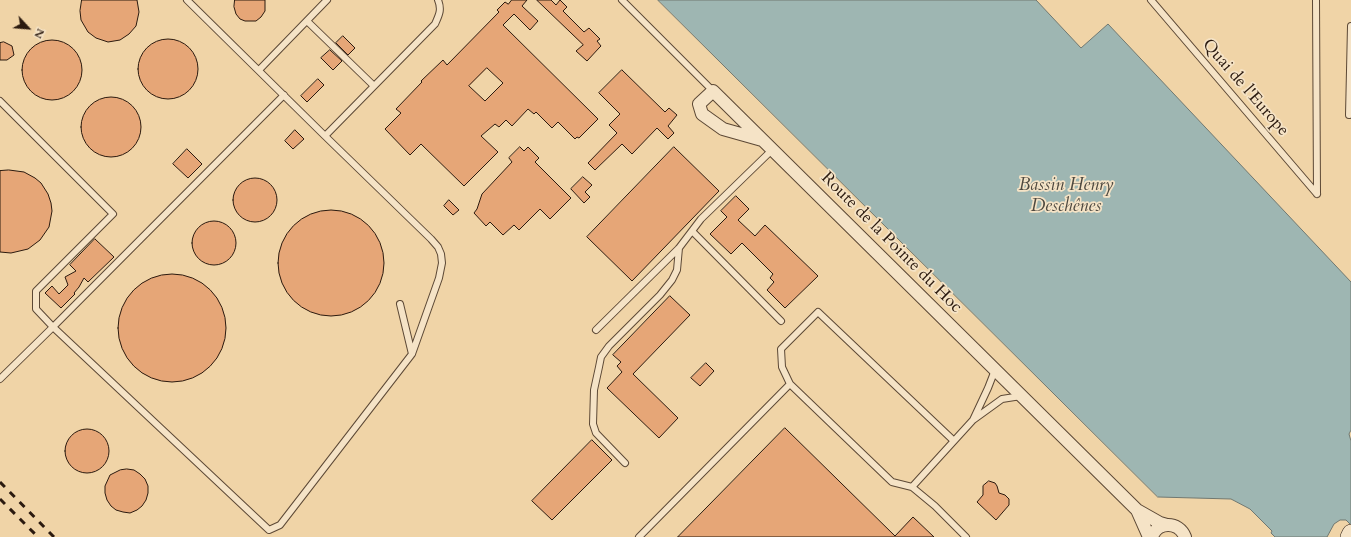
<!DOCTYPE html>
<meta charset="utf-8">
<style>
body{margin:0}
#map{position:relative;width:1351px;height:537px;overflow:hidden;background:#f0d4a7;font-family:Cardo,serif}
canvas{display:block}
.north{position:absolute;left:8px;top:8px;width:40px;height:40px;-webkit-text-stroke:3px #f5e3c6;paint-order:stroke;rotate:116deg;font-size:11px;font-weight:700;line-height:16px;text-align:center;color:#2b1a0f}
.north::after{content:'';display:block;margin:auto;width:14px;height:18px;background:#2b1a0f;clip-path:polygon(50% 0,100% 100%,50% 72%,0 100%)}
</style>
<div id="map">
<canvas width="1351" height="537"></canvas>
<div class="north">N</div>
</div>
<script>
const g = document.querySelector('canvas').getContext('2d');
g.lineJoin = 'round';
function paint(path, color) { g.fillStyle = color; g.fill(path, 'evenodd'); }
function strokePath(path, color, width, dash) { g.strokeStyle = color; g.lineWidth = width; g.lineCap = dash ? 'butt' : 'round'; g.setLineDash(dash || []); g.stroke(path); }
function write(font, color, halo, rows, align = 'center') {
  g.font = font + ' Cardo,serif'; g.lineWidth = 3.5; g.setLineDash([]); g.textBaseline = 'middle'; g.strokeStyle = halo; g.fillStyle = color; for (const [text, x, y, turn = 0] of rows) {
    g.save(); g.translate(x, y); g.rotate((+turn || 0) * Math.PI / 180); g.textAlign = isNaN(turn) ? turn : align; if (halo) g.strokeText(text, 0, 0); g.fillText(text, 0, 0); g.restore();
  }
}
const water = new Path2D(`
 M658,0H1036L1081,48L1108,24L1351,282V430L1349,434L1351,441V525L1346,520H1340L1334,524L1327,537H1275L1271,533L1272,531L1250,509L1231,499L1158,497Z`);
paint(water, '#9eb6b2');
strokePath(water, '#707871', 1);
const building = new Path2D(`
 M82,0H137L139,12L136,26L129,34L120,40L108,42L96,38L88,32L81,20L80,11Z
 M235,0H265V11L261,17L256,21H245L240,19L236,14L234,7Z
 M512,0H527L522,6L538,21L530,30L514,14L503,25L598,119L579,138L577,137L575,139L558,122L552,128L536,112L534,114L528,109L512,126L506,120L499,127L495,124L481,136L498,152L464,186L421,144L410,155L385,129L401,113L396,109L422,82L421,81L443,60L447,65L499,12L497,10L505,2L508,4ZM487,68L503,83L485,101L469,86Z
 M537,0H551L556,5L560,0L567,7L563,11L584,32L589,28L600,39L597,41L601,46L599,48L587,61L576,51L583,45Z
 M343,36L355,48L348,55L336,43Z
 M138 69a30 30 0 1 1 60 0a30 30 0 1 1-60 0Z
 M22 70a30 30 0 1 1 60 0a30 30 0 1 1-60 0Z
 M4,42L12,46L14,55L7,60H0V43Z
 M330,50L342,61L333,70L321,58Z
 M622,70L665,112L669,108L677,115L668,126L674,133L668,139L657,128L632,154L622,144L595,170L588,163L617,133L609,125L620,114L599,93Z
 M318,79L324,85L307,102L301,96Z
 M81 127a30 30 0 1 1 60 0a30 30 0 1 1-60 0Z
 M295,130L304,139L293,149L285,141Z
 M520,147L524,151L528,147L539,158L535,162L571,198L550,219L540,209L519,230L514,225L503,235L490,222L486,226L474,213L477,209L482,194L512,162L509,158Z
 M674,147L719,191L632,281L587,237Z
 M187,149L202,164L188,178L173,164Z
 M9,170L24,172L35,178L41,183L48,194L51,203L52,211L49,227L40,240L28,249L11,253L0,252V171Z
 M583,177L592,185L585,192L590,197L584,203L571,189Z
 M233 200a22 22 0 1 1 44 0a22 22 0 1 1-44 0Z
 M736,196L749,209L738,220L755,236L765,225L818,276L785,308L767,290L774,282L770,278L773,274L742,243L731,254L710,234L727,217L721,211Z
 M449,200L459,210L453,215L444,206Z
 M278 263a53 53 0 1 1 106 0a53 53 0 1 1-106 0Z
 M192 243a22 22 0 1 1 44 0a22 22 0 1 1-44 0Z
 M95,239L114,257L88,282L84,278L79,287L74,293L75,294L61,308L45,293L52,286L59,294L68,285L65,277L76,271L70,265Z
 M118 328a54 54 0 1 1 108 0a54 54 0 1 1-108 0Z
 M670,296L690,315L633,374L678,418L659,438L607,388L622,372L617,366L621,362L613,355Z
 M706,363L714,371L700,386L691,378Z
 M785,428L895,536L913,517L934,537H678Z
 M65 451a22 22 0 1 1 44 0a22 22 0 1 1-44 0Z
 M592,440L612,460L552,520L532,501Z
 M127,469L134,470L140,474L145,479L148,486V493L146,500L142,506L137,510L130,513L123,512L116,510L111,506L107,500L105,493V486L110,475L120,470Z
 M989,481L995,483L997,486L999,493L1005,495L1009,499V505L996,520L977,502L983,495V486Z`);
paint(building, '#e6a677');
strokePath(building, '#2b1a0f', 1);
const lane = new Path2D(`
 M187,0L325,136L435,24C439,15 442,10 438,0
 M622,0L713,91
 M1151,0L1317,194
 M1316,0L1317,194
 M307,21L374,86
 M259,70L327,0
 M0,101L113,214L36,291V309L53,327L284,95
 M1349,115L1351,26
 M325,136L431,239L438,247L441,254L442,263L439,278L412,354L400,304
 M692,231L781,321
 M596,330L679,248L701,219L772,150
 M0,379L53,327L269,530L280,525L412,354
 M790,384L782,367L781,349L818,312L954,441
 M973,420L988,388L995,370
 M625,463L596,433L593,424L594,390L599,367L601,357L609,346L660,295L672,280L677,270L679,248
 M912,487L973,420L1002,399L1021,396
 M639,537L790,384L892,482L912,487L935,506L966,537`);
const street = new Path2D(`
 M762,140L723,129L702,114L699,104L713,91L1137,510L1160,523L1167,525
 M1137,510L1149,537
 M1152,537C1157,521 1179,521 1185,537`);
const secondary = new Path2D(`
 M1349,537L1351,533`);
strokePath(lane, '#5c4835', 8);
strokePath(street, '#5c4835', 14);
strokePath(secondary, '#2b1a0f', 18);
strokePath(lane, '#f5e3c6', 6);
strokePath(street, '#f5e3c6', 12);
strokePath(secondary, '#f5e3c6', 17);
strokePath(new Path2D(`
 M0,482L54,537
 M0,499L38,537`), '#2b1a0f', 3, [7, 7]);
write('17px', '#2b1a0f', '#f5e3c6', [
 ["Quai de l'Europe",1245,88,49],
 ["Route de la Pointe du Hoc",891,243,45]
]);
write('italic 18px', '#4e4940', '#f5e3c6', [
 ["Bassin Henry",1066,186],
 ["Deschênes",1066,207]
]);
</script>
